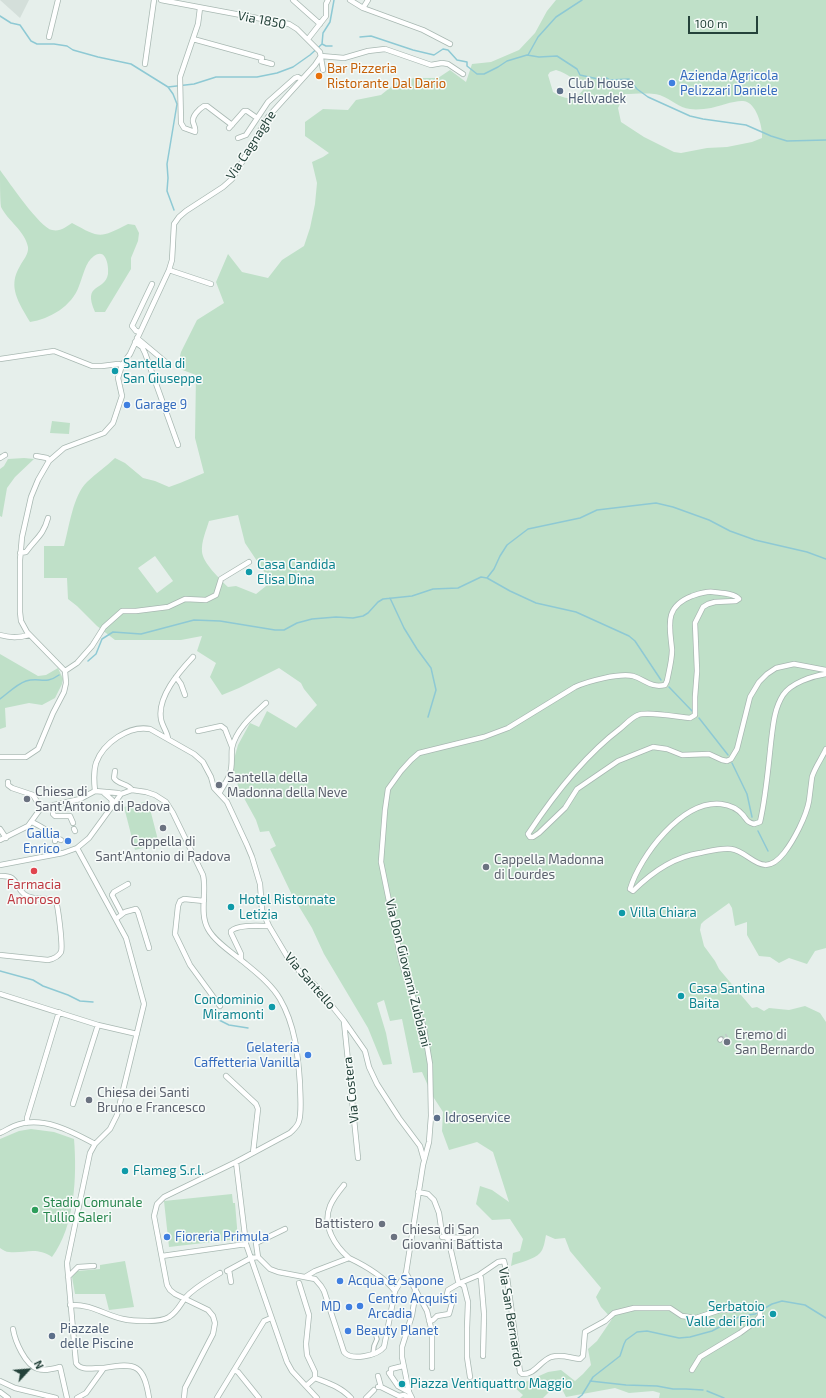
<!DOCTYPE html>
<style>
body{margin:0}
#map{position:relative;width:826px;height:1398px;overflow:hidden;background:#e6efeb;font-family:"Exo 2",sans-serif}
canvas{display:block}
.north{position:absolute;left:8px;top:1350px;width:40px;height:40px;-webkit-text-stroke:3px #f7fbf9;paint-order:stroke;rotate:64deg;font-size:11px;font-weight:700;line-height:16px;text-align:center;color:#24423a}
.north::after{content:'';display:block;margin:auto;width:14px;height:18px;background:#24423a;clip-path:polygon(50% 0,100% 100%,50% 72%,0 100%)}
.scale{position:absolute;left:688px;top:16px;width:70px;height:18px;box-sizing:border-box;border:2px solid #24423a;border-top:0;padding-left:5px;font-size:12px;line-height:14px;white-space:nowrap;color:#24423a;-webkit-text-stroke:3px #f7fbf9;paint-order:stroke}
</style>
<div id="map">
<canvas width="826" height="1398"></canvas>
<div class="north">N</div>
<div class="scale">100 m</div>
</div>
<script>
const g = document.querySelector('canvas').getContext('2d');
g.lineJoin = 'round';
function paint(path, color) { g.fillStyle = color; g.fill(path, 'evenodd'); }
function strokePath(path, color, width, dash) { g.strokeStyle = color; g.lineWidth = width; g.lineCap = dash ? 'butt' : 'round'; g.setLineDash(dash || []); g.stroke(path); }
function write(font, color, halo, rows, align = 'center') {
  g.font = font + ' "Exo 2",sans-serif'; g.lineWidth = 3; g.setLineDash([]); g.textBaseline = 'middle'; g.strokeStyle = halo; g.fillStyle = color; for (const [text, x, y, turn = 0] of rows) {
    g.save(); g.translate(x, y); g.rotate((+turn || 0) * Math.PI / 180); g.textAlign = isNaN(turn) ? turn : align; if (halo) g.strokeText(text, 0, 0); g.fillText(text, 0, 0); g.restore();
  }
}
paint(new Path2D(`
 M0,0H29L20,18Z`), '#d4dfda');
paint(new Path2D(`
 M556,0H826V948L815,951L807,964L789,958L779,963L770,957L759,956L747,935V922L735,926L732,908L729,903L704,921L701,924L700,930L704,946L715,961L719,969L752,1008L757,1007L764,1011L769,1008L789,1010L805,1006L820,1013L826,1022V1398H659L660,1393L653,1391L629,1393L615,1388L566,1397L561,1387L551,1390L543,1398H520L523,1395L514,1387L548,1372L561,1370L575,1381L583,1374L591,1365L588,1349L597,1341L612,1319L601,1307L596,1297L601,1288L570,1251L565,1238L555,1239L546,1235C545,1240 544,1249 540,1253C535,1259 518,1263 511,1266L513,1253L520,1251L523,1239L510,1219L492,1220L476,1204L480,1186L492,1190L509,1202L493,1152L477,1142L449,1150L442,1131L443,1112L432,1095L422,1072L413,1073L402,1019L390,1021L384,1000L377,1003L386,1033L392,1064L383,1065L368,1028L324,954L312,928L292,895L270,849L276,846L269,831L260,832L256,820L239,789L232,766L238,745L250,723L259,727L267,711L296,728L317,705L304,689L301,683L279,668L239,688L222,695L210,677L216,663L197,651L202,636L181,640H115L97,626L77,606L68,599L67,578H44V546H64C69,528 73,495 87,482C96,473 106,467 115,458L125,463L143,478L155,481L169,487L180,483L204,473L195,438L196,375L177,368L181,352L197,320L224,303L216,282L228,254L242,272L268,278L282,260L304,246L310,228L315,204L317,183L312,162L323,157L329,153L305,136V122L323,109L348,110L356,100L381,95L397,82L415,78H438L450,70L466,82L472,64L491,62L519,50L535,33L547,11ZM556,70C569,74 572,79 582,85L583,90C574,102 564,99 553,92L548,75L550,72ZM625,94C635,94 654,92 662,96C671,99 679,108 690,109C696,110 705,109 711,108C720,106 740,98 747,102C757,106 763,128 762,138L752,142L727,147L707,148L681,153L674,152L644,137L621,122L618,108ZM238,515L245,543L271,582L256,594L236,586L228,587C220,579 203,563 202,552C201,542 206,531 209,521ZM155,556L173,581L157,593L138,568Z
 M0,170C9,182 40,228 52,230C60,232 66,227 72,223C100,238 99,239 128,224L135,225L139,233L138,241L131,258V269L105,312H95C82,282 105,292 108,274C109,266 106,247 94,256C85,262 83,277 79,286C72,306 50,319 30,322C19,303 7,287 20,266C23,260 29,254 28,247C25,231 8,221 1,207C0,200 0,179 0,170Z
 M52,421L70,423L69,434L50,433Z
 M24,458L34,459L15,477L7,488L2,517L0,516V469L4,466L8,459Z
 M0,654L38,676L46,675L58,668L63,679L62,684L55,698L42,705L29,703L5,708L6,727L0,729Z
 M148,801L159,844L135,850L124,807Z
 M31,1129L54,1132L74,1139C77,1176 75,1226 52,1257C36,1246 24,1254 9,1252C6,1252 3,1250 0,1248V1139L19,1131Z
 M232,1194L233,1203H235L238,1239L169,1247L164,1201Z
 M125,1261L134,1307L109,1310L105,1294H75L72,1277L77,1271L100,1269V1265Z`), '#bfe0c8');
strokePath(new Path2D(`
 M0,16L11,23L20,25L31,41L37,44H54L67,46L73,50L98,57L131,64L168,87L194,84L216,77H257L277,73L293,67L310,55L322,44L326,46H332
 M360,37L371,36L413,50L434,55L443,49L448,50L457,60L467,62V66L477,74H484L498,67L507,61L527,55L539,57L557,56L577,69L580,75L598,79L607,78L610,80L629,79L637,89L648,97L690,116L703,119L746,125L771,136L787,141L826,140
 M322,44L323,33L330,22L334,0
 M528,55L538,37L556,17L582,0
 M168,87L173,94L177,104L167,164L168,178L167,191L174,210
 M487,578L510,591L536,603L576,612L629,636L635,641L661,680
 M390,598L404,628L417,649L431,668L436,690L428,717
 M88,661L96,654L102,639L113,632L141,634L194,620L220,621L275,630H284L297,623L312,619L336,617L353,618L363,616L368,613L378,602L383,599L412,596L433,589L458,588L481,577L487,578L494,569L500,556L507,545L528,529L580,518L597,510L656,503L673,507L709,520L730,531L755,540L807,552L826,559
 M669,687L693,712
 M0,699C8,693 17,684 26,681C40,677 45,685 59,675
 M699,718L728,755
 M732,763L747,794L752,817
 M758,831L768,851
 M0,971L33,980L43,986L68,995L80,1001L93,1002
 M219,1020L229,1025L248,1028
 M590,1381L626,1385L657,1386L673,1389H686L703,1390
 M707,1391L724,1398
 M578,1398L582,1395L593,1377L620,1356L624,1344L626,1340L637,1332L647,1331L679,1338L690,1337L712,1331L736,1318L743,1316L755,1314L772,1304L782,1301L805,1305L826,1318`), '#8ec9d4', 1.5);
strokePath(new Path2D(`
 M721,1039L727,1035`), '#bfccc8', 3.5, [3.5, 2]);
const pedestrian = new Path2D(`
 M720,1040L721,1039
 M373,1354L374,1346L377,1339L376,1336`);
const minor = new Path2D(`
 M161,0L289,24L297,29L320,52L323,70
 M293,0L320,24
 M350,0L363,8L423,30L450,44
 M200,8L198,24L180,77L181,123L184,128L195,132C196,128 194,126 193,122C192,116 199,109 204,106H207L232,125
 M363,8L368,0
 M49,37L58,0
 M193,39L262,58L261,61L272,64
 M308,39L326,16V4L328,0
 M321,56L344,58L368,51L385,49L431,65L442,63L448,64L463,74
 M145,64L154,0
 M229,128L244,111H247L257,118
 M238,138L246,135L268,102L295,78L298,77L301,79
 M169,270L211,284
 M140,332L136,331L132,326L152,284
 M137,338L168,364
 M135,342L142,347L145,353L178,445
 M0,359L54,351L92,366H102L118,364L122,365
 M36,456L47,458L49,461
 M0,458L5,455
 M20,553L26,552C36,538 43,536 48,518
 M0,635C10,638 19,638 29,635
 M65,671L77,663L92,646L104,627L122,611H136L168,607L185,599L206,600L216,595L221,579L249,562
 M826,674C812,676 791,683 783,695C774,709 773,726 771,742C768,769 766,796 760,822L754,824C747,822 747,820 743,815C738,809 729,805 721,804C682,800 640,856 630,889L633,891C652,872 673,857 700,853C710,851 721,848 731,849C750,851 762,881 784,853C794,840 806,817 809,801C810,793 811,785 812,777C815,767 822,758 826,749
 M176,677L181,684L185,695
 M198,731L221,726L225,729L232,747
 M168,739C168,733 162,726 161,719C157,697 179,672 193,657
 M0,757H26L38,749L53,713L64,692L66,683L65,671L27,632L21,621L20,612V560L22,537L31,497L38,480L49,461L64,448L104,433L113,423L122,396L118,378L122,365L130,354L169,270L172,260L174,224L179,217L186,211L223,187L232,179L238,169L268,117L315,65L321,56
 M115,771L114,778C118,785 128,783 132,790
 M8,782V785L12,788L33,795L41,808
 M95,791C94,782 93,773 96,763C103,743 129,725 150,729L194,754L203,762L211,777L214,788L227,802L247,845L252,857L260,884L262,910L269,926L288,958L301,973L316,986L344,1021L365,1051L369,1067L377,1084L399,1118L420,1146L424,1160
 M220,792C223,786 228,780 230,773C233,765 231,756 232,748C236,729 253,715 266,703
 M104,793L112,800L111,806
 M53,805V814L55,816H70L73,823
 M41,808L80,799L95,791L118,793L121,794
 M32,822C40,826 49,831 55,837V841
 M0,829L6,838
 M74,829L75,831
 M55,837L61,840
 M0,840L28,826L41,808
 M77,848L89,838L121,794L132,790L146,792L155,795L166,802L173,813L203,875C207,892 199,913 208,929C215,942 234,954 246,964C258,974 272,985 280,999C295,1025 298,1054 300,1084C300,1094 302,1111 299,1121C298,1126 294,1129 290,1133L236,1162L164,1197L157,1204L154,1216L167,1285L170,1290L175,1294L208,1310L213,1316L215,1323L213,1334L185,1388L184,1398
 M0,865L63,853L77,848L126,938L144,1004L117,1115L110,1129L95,1144L90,1153L67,1263L76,1363C81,1372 96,1367 104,1368
 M0,876C19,875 14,886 24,894C31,900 46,899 55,899C58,903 63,947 61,952C58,957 53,959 48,960L0,955
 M204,901L184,899L180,901L178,906L175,934L190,965L220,1006
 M122,914L112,895L114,892L128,884
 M116,919L125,912L136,909L138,912L149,948
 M241,960V954L231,933V931C238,924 260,926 269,926
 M0,994L98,1025L137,1034
 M344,1022L358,1158
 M226,1076L256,1104L258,1109L253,1153
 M73,1104L98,1025
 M27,1123V1118L59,1012
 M0,1133C5,1131 9,1128 14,1126C42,1115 71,1131 95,1144
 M236,1162L246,1244
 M344,1185C339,1191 333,1199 330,1206C322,1226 335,1246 349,1258
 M418,1192L428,1194L434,1200L439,1213L441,1227L449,1242L458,1281L460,1283L479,1275L498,1262L504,1261L506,1270L520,1372L522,1374C535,1375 540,1361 551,1357C562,1354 570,1358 580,1359L583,1356L585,1332L605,1321L614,1313L634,1308H670L682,1316L696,1318L720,1310H732L757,1307L760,1309V1316L755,1322L740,1333L700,1357L692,1370
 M442,1237L466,1238L471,1236L475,1229
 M162,1256L246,1244L287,1362L292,1371L317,1398
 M258,1257L256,1243L285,1229
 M229,1270L231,1282
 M227,1271L251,1258L258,1257L270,1269L278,1272L315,1279L321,1286L324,1291L344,1352C351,1361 377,1356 384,1347L395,1291L406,1273
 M479,1275L481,1278L484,1314L483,1356
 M68,1277L78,1267L94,1266
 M305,1277L315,1271L349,1258C366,1266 383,1276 395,1291
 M299,1283L309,1315L306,1344L307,1355L315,1372V1378
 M415,1289L427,1311L432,1332V1368
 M70,1305C92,1304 104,1315 123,1319C131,1321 140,1321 148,1321C155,1321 163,1321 169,1317C177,1312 180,1305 185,1298C195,1287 207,1281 220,1273
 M429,1321L433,1320L437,1316L449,1314L452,1303V1299L447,1294L448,1290L460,1283L464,1286L468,1302L467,1328V1357L470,1377
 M13,1329C15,1341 25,1365 38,1369C45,1371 53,1369 60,1367L67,1398
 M234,1370L238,1372L259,1398
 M389,1373L398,1386L409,1392
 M378,1376L381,1387
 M391,1376V1369L403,1366
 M0,1381L15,1388L56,1398
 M306,1386L315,1378C328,1383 341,1387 351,1398
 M378,1387H381L399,1396L404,1395L409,1398
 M0,1392L8,1398
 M77,1398L86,1393L104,1368C136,1362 144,1365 149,1398
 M217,1398L264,1321L271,1318
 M366,1398L374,1390
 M412,1398L409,1392L402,1357V1347L412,1315L414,1303L415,1289L406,1273L423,1165L429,1142L431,1116L430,1064L424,1028L407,980L401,960L381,862L385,810L388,789L401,771L411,760L419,753L484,737L508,728L575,687C588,681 619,673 633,676C646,680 650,688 665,685L667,681C669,671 672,660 672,650C670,627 663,607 692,596C698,594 706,591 713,592C720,593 734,593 739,599L736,601L715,602L708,604L703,607L695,623L697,671L695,697V715L690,718C678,717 647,711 638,715C632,717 626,724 621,728C584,756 553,796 528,834L530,837H533L539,833L565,808L577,789L618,761L653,747L667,749L682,755L709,754L722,760L727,761L731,759L737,749L750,697L759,682L767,674L776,668L794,664L826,670`);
strokePath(pedestrian, '#a8b8b2', 5.5);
strokePath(minor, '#a8b8b2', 6);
strokePath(pedestrian, '#fff', 3.5);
strokePath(minor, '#fff', 4.5);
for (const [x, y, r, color] of [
 [319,76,4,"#e8710a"],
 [672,83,4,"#3f7fe0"],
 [560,91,4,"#5c6f8a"],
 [115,371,4,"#0f9aa8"],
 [127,405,4,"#3f7fe0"],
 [249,572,4,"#0f9aa8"],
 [219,785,4,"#6b7280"],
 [27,799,4,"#6b7280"],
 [163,828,4,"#6b7280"],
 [68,841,4,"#3f7fe0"],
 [486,867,4,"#6b7280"],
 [34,871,4,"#e0444e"],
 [231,907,4,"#0f9aa8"],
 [622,913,4,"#0f9aa8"],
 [681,996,4,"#0f9aa8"],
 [272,1007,4,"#0f9aa8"],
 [727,1042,4,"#6b7280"],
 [308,1055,4,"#3f7fe0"],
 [89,1100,4,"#6b7280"],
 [437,1118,4,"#5c6f8a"],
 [125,1171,4,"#0f9aa8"],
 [35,1210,4,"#2e9e5b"],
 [382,1224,4,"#6b7280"],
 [167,1237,4,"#3f7fe0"],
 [394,1237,4,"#6b7280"],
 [340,1281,4,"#3f7fe0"],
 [360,1306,4,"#3f7fe0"],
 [349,1307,4,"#3f7fe0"],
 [773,1314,4,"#0f9aa8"],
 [348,1331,4,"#3f7fe0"],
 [52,1336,4,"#5c6f8a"],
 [402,1384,4,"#0f9aa8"]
]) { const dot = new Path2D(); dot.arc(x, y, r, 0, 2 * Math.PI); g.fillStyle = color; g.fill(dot); strokePath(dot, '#f7fbf9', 1.5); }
write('13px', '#24423a', '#f7fbf9', [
 ["Via 1850",262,20,11],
 ["Via Cagnaghe",251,145,-57],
 ["Via Don Giovanni Zubbiani",408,973,76],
 ["Via Santello",310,981,49],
 ["Via Costera",351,1090,-96],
 ["Via San Bernardo",511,1317,81]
]);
write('13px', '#c56008', '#f7fbf9', [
 ["Bar Pizzeria",327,69],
 ["Ristorante Dal Dario",327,84]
], 'left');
write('13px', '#366cbe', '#f7fbf9', [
 ["Azienda Agricola",680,76],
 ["Pelizzari Daniele",680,91],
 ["Garage 9",135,405],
 ["Gallia",60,834,"right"],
 ["Enrico",60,849,"right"],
 ["Gelateria",300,1048,"right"],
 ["Caffetteria Vanilla",300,1063,"right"],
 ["Fioreria Primula",175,1237],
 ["Acqua & Sapone",348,1281],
 ["Centro Acquisti",368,1299],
 ["Arcadia",368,1314],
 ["MD",341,1307,"right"],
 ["Beauty Planet",356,1331]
], 'left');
write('13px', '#4e5e75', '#f7fbf9', [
 ["Club House",568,84],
 ["Hellvadek",568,99],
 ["Idroservice",445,1118],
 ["Piazzale",60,1329],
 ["delle Piscine",60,1344]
], 'left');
write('13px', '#0d838f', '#f7fbf9', [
 ["Santella di",123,364],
 ["San Giuseppe",123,379],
 ["Casa Candida",257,565],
 ["Elisa Dina",257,580],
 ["Hotel Ristornate",239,900],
 ["Letizia",239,915],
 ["Villa Chiara",630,913],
 ["Casa Santina",689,989],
 ["Baita",689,1004],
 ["Condominio",264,1000,"right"],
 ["Miramonti",264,1015,"right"],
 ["Flameg S.r.l.",133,1171],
 ["Serbatoio",765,1307,"right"],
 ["Valle dei Fiori",765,1322,"right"],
 ["Piazza Ventiquattro Maggio",410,1384]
], 'left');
write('13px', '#5b616d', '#f7fbf9', [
 ["Santella della",227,778],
 ["Madonna della Neve",227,793],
 ["Chiesa di",35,792],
 ["Sant'Antonio di Padova",35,807],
 ["Cappella di",163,842,"center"],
 ["Sant'Antonio di Padova",163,857,"center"],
 ["Cappella Madonna",494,860],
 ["di Lourdes",494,875],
 ["Eremo di",735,1035],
 ["San Bernardo",735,1050],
 ["Chiesa dei Santi",97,1093],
 ["Bruno e Francesco",97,1108],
 ["Battistero",374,1224,"right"],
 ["Chiesa di San",402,1230],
 ["Giovanni Battista",402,1245]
], 'left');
write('13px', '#be3a42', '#f7fbf9', [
 ["Farmacia",34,885],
 ["Amoroso",34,900]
]);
write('13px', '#27864d', '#f7fbf9', [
 ["Stadio Comunale",43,1203],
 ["Tullio Saleri",43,1218]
], 'left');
</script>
